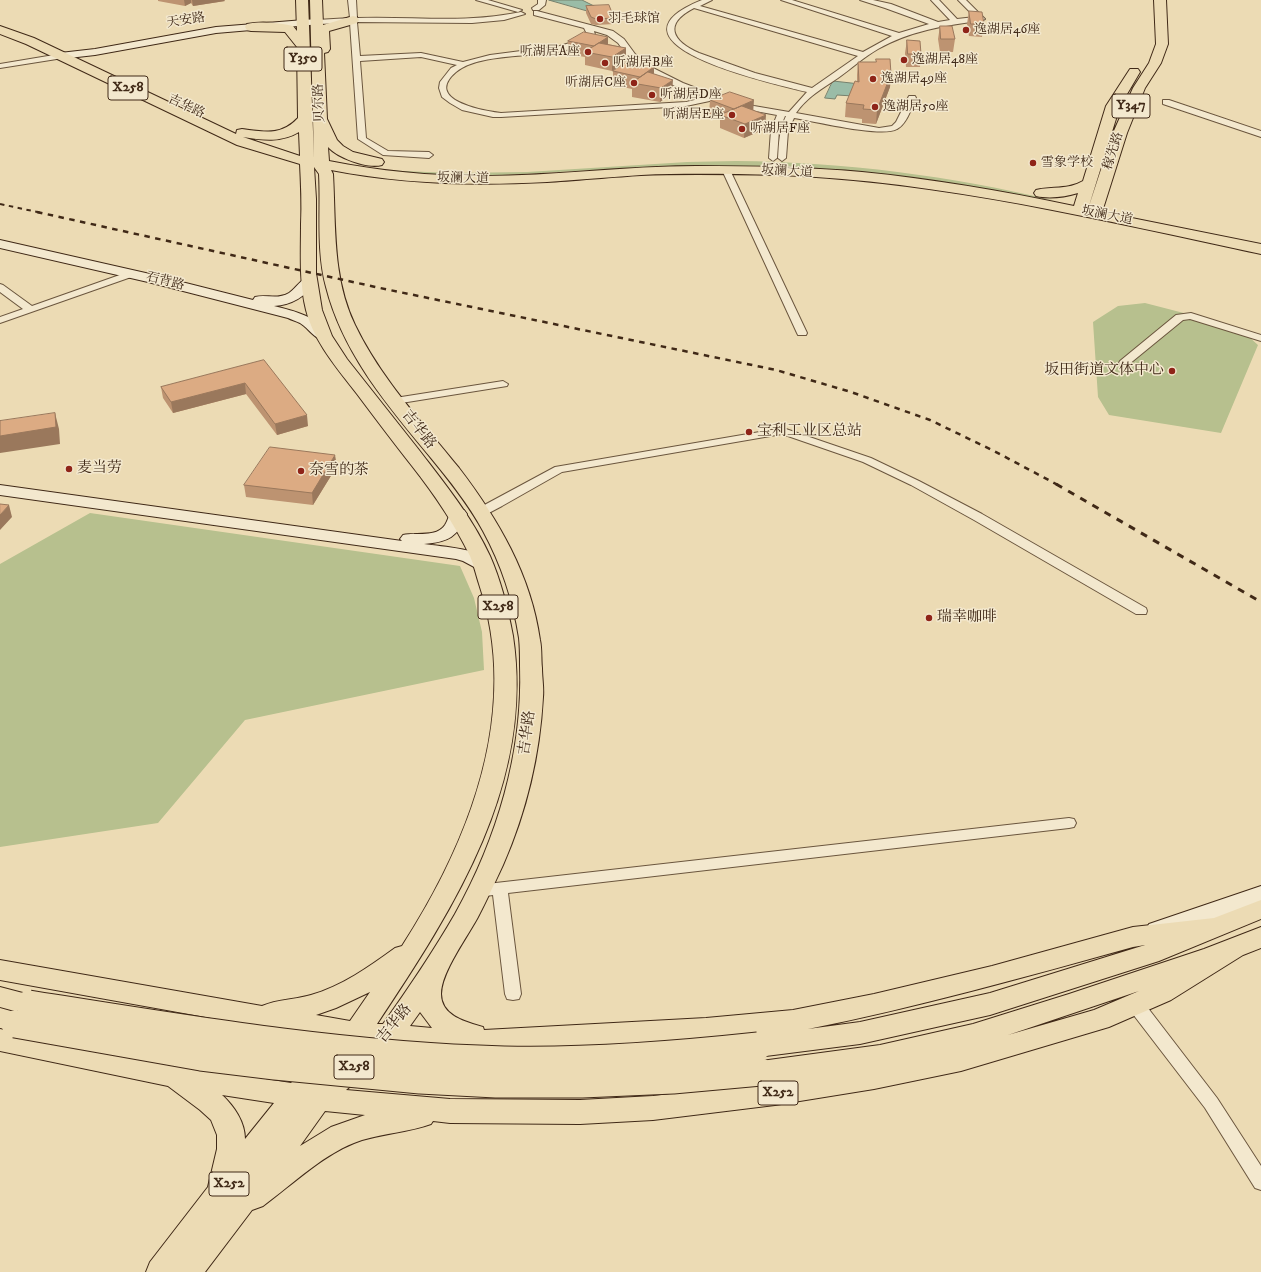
<!DOCTYPE html>
<meta charset="utf-8">
<style>
body{margin:0}
canvas{display:block;background:#ecdbb4}
</style>
<canvas width="1261" height="1272"></canvas>
<script>
const g = document.querySelector('canvas').getContext('2d');
g.lineJoin = 'round';
function paint(path, color) { g.fillStyle = color; g.fill(path, 'evenodd'); }
function strokePath(path, color, width, dash) { g.strokeStyle = color; g.lineWidth = width; g.lineCap = dash ? 'butt' : 'round'; g.setLineDash(dash || []); g.stroke(path); }
function write(font, color, halo, rows, align = 'center') {
  g.font = font + ' "IM FELL DW Pica","Noto Serif SC",serif'; g.lineWidth = 3; g.setLineDash([]); g.textBaseline = 'middle'; g.strokeStyle = halo; g.fillStyle = color; for (const [text, x, y, turn = 0] of rows) {
    g.save(); g.translate(x, y); g.rotate((+turn || 0) * Math.PI / 180); g.textAlign = isNaN(turn) ? turn : align; if (halo) g.strokeText(text, 0, 0); g.fillText(text, 0, 0); g.restore();
  }
}
paint(new Path2D(`
 M736,161C847,162 949,176 1057,201L918,178L862,172L778,167L667,166L504,175H442L381,170L451,173L527,172L687,162Z
 M1145,303L1238,327L1258,345L1221,433L1109,415L1098,397L1093,322L1118,306Z
 M90,513L460,566L474,598L482,632L484,670L245,720L158,823L0,847V564Z`), '#b7c08e');
const water = new Path2D(`
 M549,0H582L596,7L588,11Z
 M833,81L860,84L853,96L837,95L835,99L825,98Z`);
paint(water, '#9abca7');
strokePath(water, '#76816d', 1);
const street = new Path2D(`
 M348,0H356L357,18C414,16 464,24 521,12L525,14L504,20L472,23L357,22L360,56L421,53L463,62L490,55L560,46L579,40L587,34L584,28L534,15V11H537L613,31L624,39L635,54L655,69L683,83L720,97L719,99L686,106L501,117H493L462,110L450,103L442,97L439,88L440,82L451,68L457,65L421,57L360,61L366,138L388,151L429,152L433,155L429,158L383,155L358,139L350,23L317,24L313,22L317,20L350,18ZM594,31L607,35L618,43L629,58L649,73L677,87L707,97L686,102L501,113C483,111 423,100 456,72C488,46 570,65 595,35Z
 M476,0H488L522,10L518,12Z
 M538,0H546L545,5L539,10H533L532,8L538,4Z
 M702,0H712L700,6L863,52L892,36L781,0H792L899,33L929,24L885,8L860,0H873L891,4L938,22L950,20L931,0H939L957,19L975,17L958,0H966L985,19L981,21C945,25 910,31 878,49C864,57 852,68 838,78C823,88 807,97 796,113L879,128L892,126L896,122L909,96H915L916,98C911,108 907,124 897,129C882,138 814,121 794,118L788,131L786,158L782,161L778,158C779,143 779,130 786,116H785L779,130L777,158L773,161L769,158L771,130L777,115L750,110L732,103L736,101L754,106L789,112L807,92C775,84 592,44 702,0ZM694,8L858,56L812,88L755,73L699,53C672,41 663,24 694,8Z
 M60,54L64,56L63,58L0,68V64Z
 M1163,100H1169L1261,131V137L1163,104Z
 M726,167L730,170L807,333L806,335H798L797,333L722,170Z
 M131,271L136,274L134,276L0,323V317L23,309L0,292V284L3,285L32,306Z
 M1191,313L1261,335V341L1190,319L1183,320L1128,365H1120L1119,363L1120,361L1176,315Z
 M503,381L508,384L507,386L395,404L390,401L395,398Z
 M783,428L871,458L919,481L982,514L1146,608L1147,611L1146,614H1136L974,520L911,485L863,462L782,434L562,472L502,506L485,515H477L475,512L477,509L555,467Z
 M1069,818L1074,819L1076,823L1074,827L1069,828L508,893L521,994L519,999L513,1000L507,999L505,994L493,895L478,897L473,895L470,891L473,887L478,885Z
 M1135,997L1141,999L1217,1098L1261,1166V1190L1255,1188L1205,1108L1129,1009L1127,1004L1129,999Z`);
const secondary = new Path2D(`
 M317,19L321,20L322,22L321,24L216,33L95,55L60,59L54,56L60,53L95,49L216,27Z
 M0,240L150,274L253,300L255,297C266,294 278,300 289,293C298,287 302,275 314,278L316,281C306,296 293,305 274,306C295,311 318,317 331,336L329,339C316,343 310,329 300,323C296,321 292,320 288,318L148,282L0,248Z
 M0,485L402,541L400,539L403,535C416,532 436,538 445,525C448,520 449,515 452,510L458,509L464,510L467,514C458,537 448,542 424,544C443,547 482,548 493,565L490,569L484,570L478,569L463,561L456,559L0,495Z
 M1261,886V903L1157,939L1149,936L1146,930L1149,924Z`);
const primary = new Path2D(`
 M296,0H308L314,158L310,0H322L323,25L353,16L357,17L359,20L357,23L329,31L330,49L328,52L324,53L327,119L337,140L343,146L353,152L382,159L384,162L382,165C367,169 338,158 328,147L329,161C379,171 431,176 482,176C554,176 625,166 696,166C751,166 807,167 862,172C933,179 1003,191 1074,206L1078,193C1065,197 1049,199 1036,196L1034,193L1036,190C1052,186 1068,190 1083,181L1106,106L1130,69H1138L1140,72L1120,106L1088,209L1113,133L1133,88L1149,63L1156,44L1154,0H1166L1168,44L1161,63L1145,88L1127,133L1102,212L1261,244V254C1101,220 942,181 778,175C732,174 686,173 641,175C610,177 578,180 547,182C475,186 402,184 331,170L333,174C336,226 332,277 355,325C381,379 422,422 459,468C498,519 531,575 540,640C542,649 541,659 542,668C542,678 544,688 543,697C540,754 526,813 503,865C495,882 487,900 478,917C468,936 441,972 441,994C441,1016 466,1022 483,1027L484,1030L706,1018L793,1010L874,994L992,966L1133,927L1214,918L1261,900V919L1159,961L990,1015L860,1044L758,1057L748,1054L744,1046L748,1038L758,1035L706,1040L472,1053L395,1047L346,1090L450,1099L580,1100L653,1096L761,1083L751,1080L747,1072L751,1064L761,1061L880,1045L973,1024L1069,994L1204,949L1261,927V948L1243,955L1171,1000L1109,1027L961,1071L874,1089L775,1105L653,1120L580,1124L450,1123L433,1121L431,1124C409,1132 385,1133 362,1140C325,1152 294,1183 263,1206L252,1210L205,1272H146L150,1262L208,1187L217,1149V1135L211,1120L200,1110L168,1086L0,1051V1029L170,1064L291,1083L333,1040L0,980V960L262,1006C278,999 295,1000 311,995C342,986 369,967 395,948L402,946C471,839 521,710 479,584C476,575 474,565 470,556C454,523 434,494 412,466C393,442 375,418 357,394C337,368 314,342 306,310C299,282 301,253 301,224C302,204 301,184 300,164L237,145L26,44L0,34V26L34,38L236,134L237,130L242,129C265,132 281,136 298,118L297,47L285,32L251,31L247,30L245,27L247,24C261,21 279,23 293,26L297,31ZM299,132L300,156L243,137C262,140 281,143 299,132ZM314,167L319,174C321,211 316,250 326,287C343,354 388,406 431,458C450,481 469,505 483,531C501,564 513,600 519,638C520,647 520,657 520,666C523,752 497,839 455,914C433,952 408,989 383,1024H377C455,907 535,782 513,636C508,609 501,581 490,556C472,517 445,484 419,450C395,420 371,389 347,359L332,336L322,310L316,273V199ZM1145,945L990,993L860,1022L808,1029C918,1007 1025,977 1133,947ZM1139,991L1094,1010L1008,1035ZM370,992L350,1021L316,1015L336,1008ZM420,1012L432,1028L410,1026ZM222,1095L274,1103L245,1139C245,1122 234,1106 222,1095ZM325,1111L365,1115L331,1127L300,1146Z
 M0,987L38,997L42,1004L38,1011L29,1015L0,1007Z`);
strokePath(street, '#6b563e', 2);
strokePath(secondary, '#402917', 2);
strokePath(primary, '#402917', 2);
paint(street, '#f3e8ce');
paint(secondary, '#f3e8ce');
paint(primary, '#ecdbb4');
strokePath(new Path2D(`
 M0,204L42,213`), '#402917', 2, [4.5, 4.5]);
strokePath(new Path2D(`
 M37,212L380,288L776,370L851,392L930,420L994,451L1058,485`), '#402917', 2.5, [5.5, 5.5]);
strokePath(new Path2D(`
 M1056,484L1261,602`), '#402917', 3, [7, 7]);
const primaryBridge = new Path2D(`
 M29,1004C186,1029 345,1056 504,1060C589,1062 674,1055 758,1046
 M15,1024L201,1057L275,1066L420,1080L496,1084H582L673,1080L761,1072`);
strokePath(primaryBridge, '#402917', 29, []);
strokePath(primaryBridge, '#ecdbb4', 27);
paint(new Path2D(`
 M158,0H224L225,1L193,6L191,3L185,6L158,1Z
 M586,6L614,18V24L596,25L591,24L586,13Z
 M969,11L984,24L982,37L969,36L967,24Z
 M940,26L955,39L953,52H940L938,39Z
 M608,37V44L626,48V61L612,71L585,65V57L568,54V41Z
 M907,40L921,54L920,67H906L905,53Z
 M876,59L891,74L890,87L876,124L862,123V119L845,117L846,103L857,82V75L858,62H876Z
 M654,67V74L672,93L660,102L632,97V89L613,85V71Z
 M710,100L754,110L765,129L744,138L720,128V118L709,114Z
 M264,360L308,426L277,435L246,394L173,413L163,398L161,387Z
 M337,466L313,505L246,497L244,485Z`), '#bd9371');
paint(new Path2D(`
 M184,0H191V3L185,6Z
 M192,0H224L225,1L193,6Z
 M608,37V50L594,46Z
 M626,48V61L612,71V57Z
 M654,67V81L640,77Z
 M891,74L890,87L876,124L877,110Z
 M673,80L672,93L660,102L661,88Z
 M754,100L753,114L734,109Z
 M766,115L765,129L744,138L745,124Z
 M245,383L246,394L173,413L171,402Z
 M55,413L59,429L60,444L0,453V436Z
 M307,415L308,426L277,435L275,424Z
 M335,455L337,466L313,505L312,493Z
 M9,505L12,517L0,530V515Z`), '#9a785c');
const building = new Path2D(`
 M609,5L614,18L596,19L591,17L586,6Z
 M969,11L982,12L984,24H971Z
 M940,26H952L955,39H941Z
 M584,32L608,37L594,46L568,41Z
 M907,40L920,41L921,54H908Z
 M599,43L626,48L612,57L585,52Z
 M876,59H890L891,74L877,110L863,109L864,105L846,103L855,81L859,82L858,62H876Z
 M627,62L654,67L640,77L613,71Z
 M648,72L673,80L661,88L632,83Z
 M730,92L754,100L734,109L710,100Z
 M742,106L766,115L745,124L720,115Z
 M264,360L307,415L275,424L245,383L171,402L161,387Z
 M55,413L56,427L0,436V421Z
 M270,447L335,455L312,493L244,485Z
 M0,504L9,505L0,515Z`);
paint(building, '#dcab83');
strokePath(building, '#9a785c', 1);
for (const [x, y, r, color] of [
 [600,19,4,"#8f2418"],
 [966,30,4,"#8f2418"],
 [588,52,4,"#8f2418"],
 [904,60,4,"#8f2418"],
 [605,63,4,"#8f2418"],
 [873,79,4,"#8f2418"],
 [634,83,4,"#8f2418"],
 [652,95,4,"#8f2418"],
 [875,107,4,"#8f2418"],
 [732,115,4,"#8f2418"],
 [742,129,4,"#8f2418"],
 [1033,163,4,"#8f2418"],
 [1172,371,4,"#8f2418"],
 [749,432,4,"#8f2418"],
 [69,469,4,"#8f2418"],
 [301,471,4,"#8f2418"],
 [929,618,4,"#8f2418"]
]) { const dot = new Path2D(); dot.arc(x, y, r, 0, 2 * Math.PI); g.fillStyle = color; g.fill(dot); strokePath(dot, '#f3e8ce', 1.5); }
write('13px', '#402917', '#f3e8ce', [
 ["羽毛球馆",608,19],
 ["逸湖居46座",974,30],
 ["听湖居A座",580,52,"right"],
 ["逸湖居48座",912,60],
 ["听湖居B座",613,63],
 ["逸湖居49座",881,79],
 ["听湖居C座",626,83,"right"],
 ["听湖居D座",660,95],
 ["逸湖居50座",883,107],
 ["听湖居E座",724,115,"right"],
 ["听湖居F座",750,129],
 ["雪象学校",1041,163]
], 'left');
write('13px', '#402917', '#f3e8ce', [
 ["天安路",186,21,-9],
 ["贝尔路",320,103,-92],
 ["吉华路",186,107,25],
 ["稼先路",1114,151,-72],
 ["坂澜大道",787,172,3],
 ["坂澜大道",463,179,1],
 ["坂澜大道",1107,216,11],
 ["石背路",165,282,14]
]);
for (const [x, y, w] of [
 [303,59,38],
 [128,88,40],
 [1131,106,38],
 [498,607,40],
 [354,1067,40],
 [778,1093,40],
 [229,1184,40]
]) { const box = new Path2D(); box.roundRect(x - w / 2, y - 12, w, 24, 3); g.fillStyle = '#f3e8ce'; g.fill(box); strokePath(box, '#402917', 1); }
write('bold 14px', '#402917', null, [
 ["Y350",303,59],
 ["X258",128,88],
 ["Y347",1131,106],
 ["X258",498,607],
 ["X258",354,1067],
 ["X252",778,1093],
 ["X252",229,1184]
]);
write('15px', '#402917', '#f3e8ce', [
 ["坂田街道文体中心",1164,371,"right"],
 ["宝利工业区总站",757,432],
 ["麦当劳",77,469],
 ["奈雪的茶",309,471],
 ["瑞幸咖啡",937,618]
], 'left');
write('15px', '#402917', '#f3e8ce', [
 ["吉华路",418,430,52],
 ["吉华路",528,733,-82],
 ["吉华路",395,1024,-51]
]);
</script>
